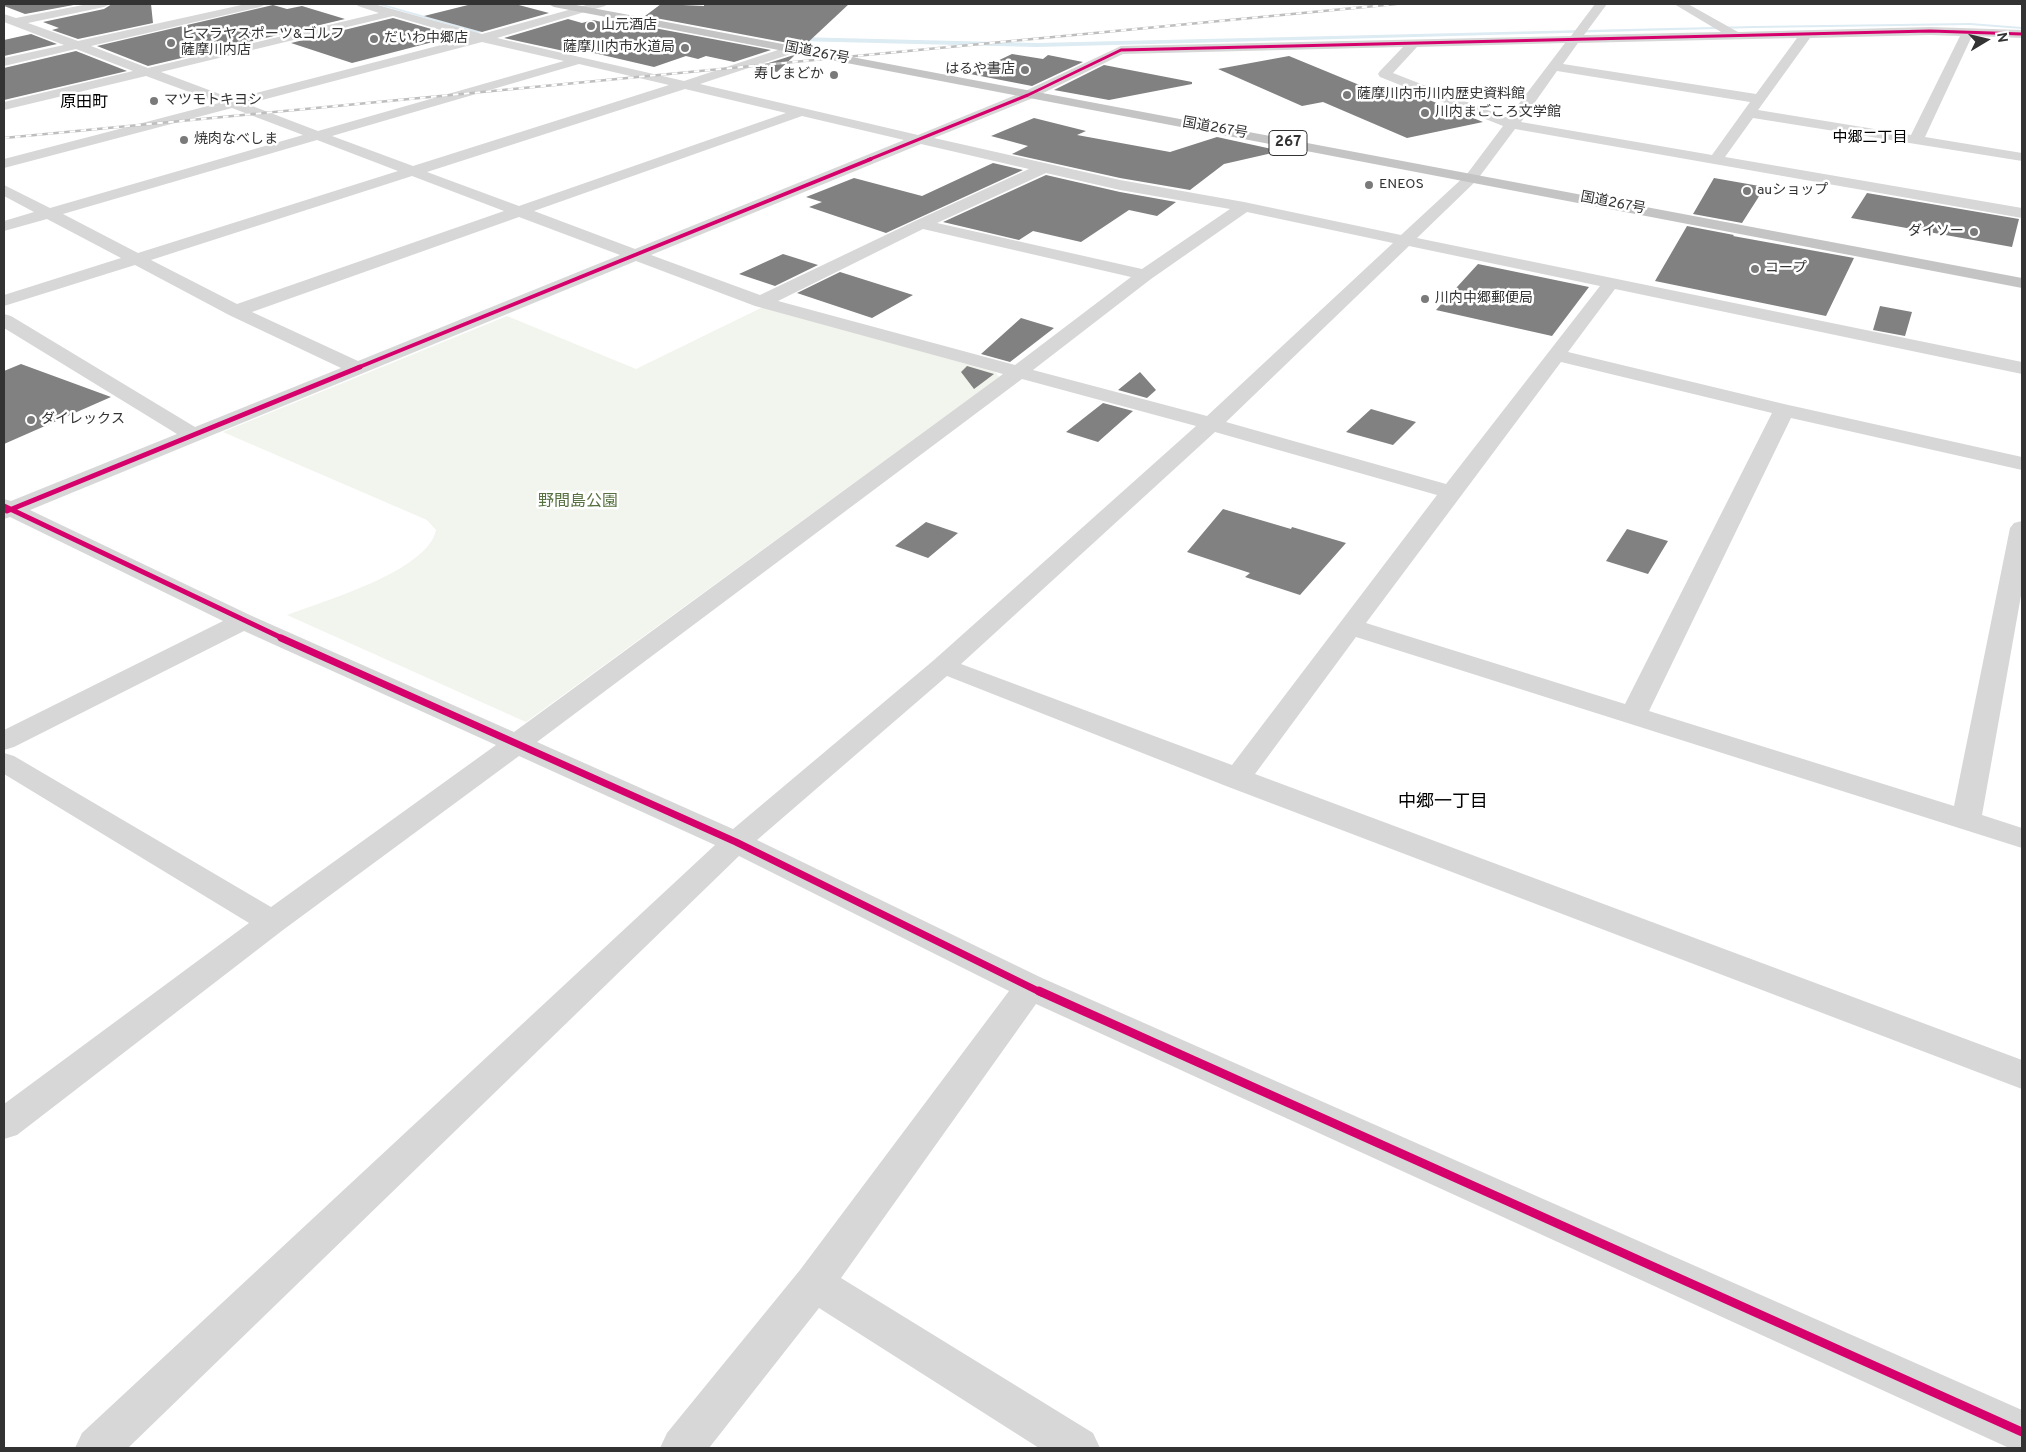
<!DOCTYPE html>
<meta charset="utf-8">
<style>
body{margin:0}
#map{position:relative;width:2026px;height:1452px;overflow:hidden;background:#fff;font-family:Overpass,sans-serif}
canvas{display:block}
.frame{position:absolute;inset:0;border:5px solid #333;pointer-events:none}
.north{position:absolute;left:1961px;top:15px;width:50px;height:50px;-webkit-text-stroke:4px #fff;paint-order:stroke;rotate:81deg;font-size:14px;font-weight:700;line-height:20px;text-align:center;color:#333}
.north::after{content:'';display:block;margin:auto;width:18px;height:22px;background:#333;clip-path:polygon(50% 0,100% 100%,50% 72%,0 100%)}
</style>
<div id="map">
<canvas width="2026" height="1452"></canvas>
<div class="frame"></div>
<div class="north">N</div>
</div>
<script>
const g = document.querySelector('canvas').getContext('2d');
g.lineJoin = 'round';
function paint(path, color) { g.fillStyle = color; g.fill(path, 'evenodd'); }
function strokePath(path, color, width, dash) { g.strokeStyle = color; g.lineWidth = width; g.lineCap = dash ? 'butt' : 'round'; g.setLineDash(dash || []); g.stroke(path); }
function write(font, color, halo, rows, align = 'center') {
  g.font = font + ' Overpass,"Noto Sans JP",sans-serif'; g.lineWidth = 5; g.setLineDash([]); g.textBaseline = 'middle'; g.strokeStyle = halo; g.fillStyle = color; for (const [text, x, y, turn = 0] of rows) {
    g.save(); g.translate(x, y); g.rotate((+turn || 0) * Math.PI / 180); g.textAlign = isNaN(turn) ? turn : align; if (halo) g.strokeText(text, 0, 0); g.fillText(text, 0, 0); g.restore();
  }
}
paint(new Path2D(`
 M763,307L995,372L999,377L526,722L287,615C324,601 428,571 436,530L427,520L223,432L507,316L636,369Z`), '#f1f5ed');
paint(new Path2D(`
 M376,4H382L482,32L477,33Z
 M1970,23L2022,27V29L1970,25L1754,28L1037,47L797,41L794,39L797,37L1037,43L1754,26Z`), '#ddebf3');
paint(new Path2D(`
 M4,4H79L25,14L4,6Z
 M112,4H151L153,23L78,39L52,30L59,28L43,22L104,9Z
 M472,4H515L549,13L482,32L424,16Z
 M661,4L704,6V4H849L804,46L645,16Z
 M273,5L287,9L302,6L345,19L148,66L97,46Z
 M393,18L456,36L352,63L291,43Z
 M568,19L582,23L593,20L628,28L633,24L771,50L734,62L706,56L698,59L686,56L654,67L581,50L573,53L504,38Z
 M31,34L57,44L4,56V40Z
 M76,51L127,71L4,100V68Z
 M1012,54L1043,59L1048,55L1083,62L1032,86L970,74Z
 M795,55L777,72L756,67L794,55Z
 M1289,56L1374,91L1395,86L1483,122L1407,138L1323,102L1302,106L1218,69Z
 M1104,65L1192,82V84L1109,100L1054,90Z
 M1034,118L1086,131L1077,135L1170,152L1217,137L1281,151L1224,164L1190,190L1120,178L1012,154L1028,146L991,136Z
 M993,163L1023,170L886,233L809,207L822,202L806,197L854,178L922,196Z
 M1046,175L1120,192L1176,202L1157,216L1129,210L1081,242L1033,231L1019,240L943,222Z
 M1714,178L1765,187L1742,223L1693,214Z
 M1867,193L2019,219L2012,247L1851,218Z
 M1687,226L1734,235L1733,236L1854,258L1826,316L1655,281Z
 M783,254L818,265L775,286L739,274Z
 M1478,264L1589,287L1552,336L1436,310Z
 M840,272L913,295L872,318L797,293Z
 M1880,306L1912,312L1905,336L1873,330Z
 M1021,318L1054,328L1010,362L981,354Z
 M21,364L111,397L4,444V371Z
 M967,366L994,374L974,389L961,372Z
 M1140,372L1156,390L1147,398L1118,390Z
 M1103,403L1133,411L1098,442L1066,432Z
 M1371,409L1416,422L1393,445L1346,432Z
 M1223,509L1291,529L1292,527L1346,543L1300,595L1245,577L1250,573L1187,552Z
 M926,522L958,533L928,558L895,546Z
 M1627,529L1668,541L1648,574L1606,561Z`), '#818181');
paint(new Path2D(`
 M88,4H110L104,7L28,23L78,41L246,4H266L260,7L91,46L148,68L379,13L358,6L356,4H374L482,34L590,4H607L605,6L497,38L684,81L793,45L799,49L797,52L700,84L918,135L1023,92L1121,46L1571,36L1595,4H1607L1584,35L1721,32L1674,4H1688L1738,32L1930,27L2022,30V38L1972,36L1925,137L2022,153V161L1753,118L1725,157L2022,208V218L1515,129L1477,180L1417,238L2022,362V374L1615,289L1568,352L1784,404L2022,457V470L1791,418L1649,711L1954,806L2010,528L2014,523L2022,521V590L1982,815L2022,828V848L1356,637L1255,774L2022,1060V1089L1226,786L947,676L757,840L1042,978L2022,1410V1448L2007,1447L1036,1004L841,1278L1093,1433L1100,1448H1039L819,1308L709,1448H660L667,1433L800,1270L1009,991L739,856L128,1448H75L82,1433L715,845L519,756L283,930L17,1135L4,1139V1104L249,923L4,774V753L14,756L271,907L496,745L244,631L14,747L4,750V730L223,621L10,517L4,519V499L11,501L177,434L4,328V314L11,316L195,427L341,368L229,315L135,265L4,306V295L121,258L47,219L4,231V221L34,212L4,196V185L50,208L303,135L232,108L4,168V159L219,103L146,76L4,110V102L133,71L76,49L4,66V58L64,45L4,22V14L16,18ZM393,16L468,38L233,99L161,72ZM1930,35L1960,36L1911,135L1758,110L1810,38ZM1797,38L1756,94L1563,64L1578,43ZM482,42L564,61L318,131L247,104ZM1565,43L1508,118L1393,73L1417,47ZM1403,47L1380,71L1378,74L1380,77L1503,126L1467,174L1401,235L1244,202L1120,180L934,138L1033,98L1123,54ZM579,64L669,85L413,166L332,136ZM1557,71L1750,102L1712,155L1521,122ZM685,89L786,113L519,206L427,172ZM802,116L904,140L635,249L534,211ZM317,140L398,171L138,253L63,214ZM921,144L1029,169L915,221L760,295L651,255ZM1046,173L1120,190L1230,209L1142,269L937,223ZM412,176L504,211L237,304L151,260ZM1247,212L1393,243L1207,416L1033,370L1151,279ZM519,217L620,255L358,361L252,312ZM923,229L1131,277L1015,365L778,301ZM1409,246L1600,286L1446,484L1226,422ZM636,261L755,306L1003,374L514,732L252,616L30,510ZM1561,362L1772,413L1625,704L1366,623ZM1022,379L1196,426L934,660L733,829L537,742ZM1215,432L1437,495L1232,765L961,664Z`), '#d7d7d7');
paint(new Path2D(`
 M548,4H571L2022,278V288L554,7Z`), '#c4c4c4');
const rail = new Path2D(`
 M4,138L1396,4`);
strokePath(rail, '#bebebe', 2.5);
strokePath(rail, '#fff', 2, [5.5]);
strokePath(new Path2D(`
 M868,160L1028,95L1121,50L1930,31L2022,34`), '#d6006c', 3);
strokePath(new Path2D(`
 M357,368L871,159`), '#d6006c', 4);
strokePath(new Path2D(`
 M4,506L284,639
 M7,511L360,367`), '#d6006c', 5);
strokePath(new Path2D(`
 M281,638L736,842L1042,993`), '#d6006c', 7);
strokePath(new Path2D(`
 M1039,991L2022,1432`), '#d6006c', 9);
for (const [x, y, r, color] of [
 [591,26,5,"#7a7a7a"],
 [374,39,5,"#7a7a7a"],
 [171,43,5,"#7a7a7a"],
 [685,48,5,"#7a7a7a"],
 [1025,70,5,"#7a7a7a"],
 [834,75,5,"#7a7a7a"],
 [1347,95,5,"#7a7a7a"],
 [154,101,5,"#7a7a7a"],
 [1425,113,5,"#7a7a7a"],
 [184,140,5,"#7a7a7a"],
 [1369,185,5,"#7a7a7a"],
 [1747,191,5,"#7a7a7a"],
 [1974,232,5,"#7a7a7a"],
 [1755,269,5,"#7a7a7a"],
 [1425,299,5,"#7a7a7a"],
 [31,420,5,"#7a7a7a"]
]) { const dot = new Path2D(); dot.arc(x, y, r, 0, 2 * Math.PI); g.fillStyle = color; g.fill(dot); strokePath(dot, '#fff', 2); }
write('14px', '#333', '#fff', [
 ["山元酒店",601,26],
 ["ヒマラヤスポーツ&ゴルフ",181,35],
 ["薩摩川内店",181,51],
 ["だいわ中郷店",384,39],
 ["薩摩川内市水道局",675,48,"right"],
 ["はるや書店",1015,70,"right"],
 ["寿しまどか",824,75,"right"],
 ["薩摩川内市川内歴史資料館",1357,95],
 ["マツモトキヨシ",164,101],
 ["川内まごころ文学館",1435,113],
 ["焼肉なべしま",194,140],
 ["ENEOS",1379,185],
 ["auショップ",1757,191],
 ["ダイソー",1964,232,"right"],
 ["コープ",1765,269],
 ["川内中郷郵便局",1435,299],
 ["ダイレックス",41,420]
], 'left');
write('14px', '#333', '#fff', [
 ["国道267号",817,54,11],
 ["国道267号",1215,129,10],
 ["国道267号",1613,204,11]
]);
write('15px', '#000', '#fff', [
 ["中郷二丁目",1870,139]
]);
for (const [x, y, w] of [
 [1288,143,38]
]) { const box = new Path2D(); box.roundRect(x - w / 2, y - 12.5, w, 25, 4); g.fillStyle = '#fff'; g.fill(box); strokePath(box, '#333', 1); }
write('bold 15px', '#333', null, [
 ["267",1288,143]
]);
write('16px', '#000', '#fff', [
 ["原田町",84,104]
]);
write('16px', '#56703f', '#fff', [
 ["野間島公園",578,503]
]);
write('18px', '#000', '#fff', [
 ["中郷一丁目",1443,803]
]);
</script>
